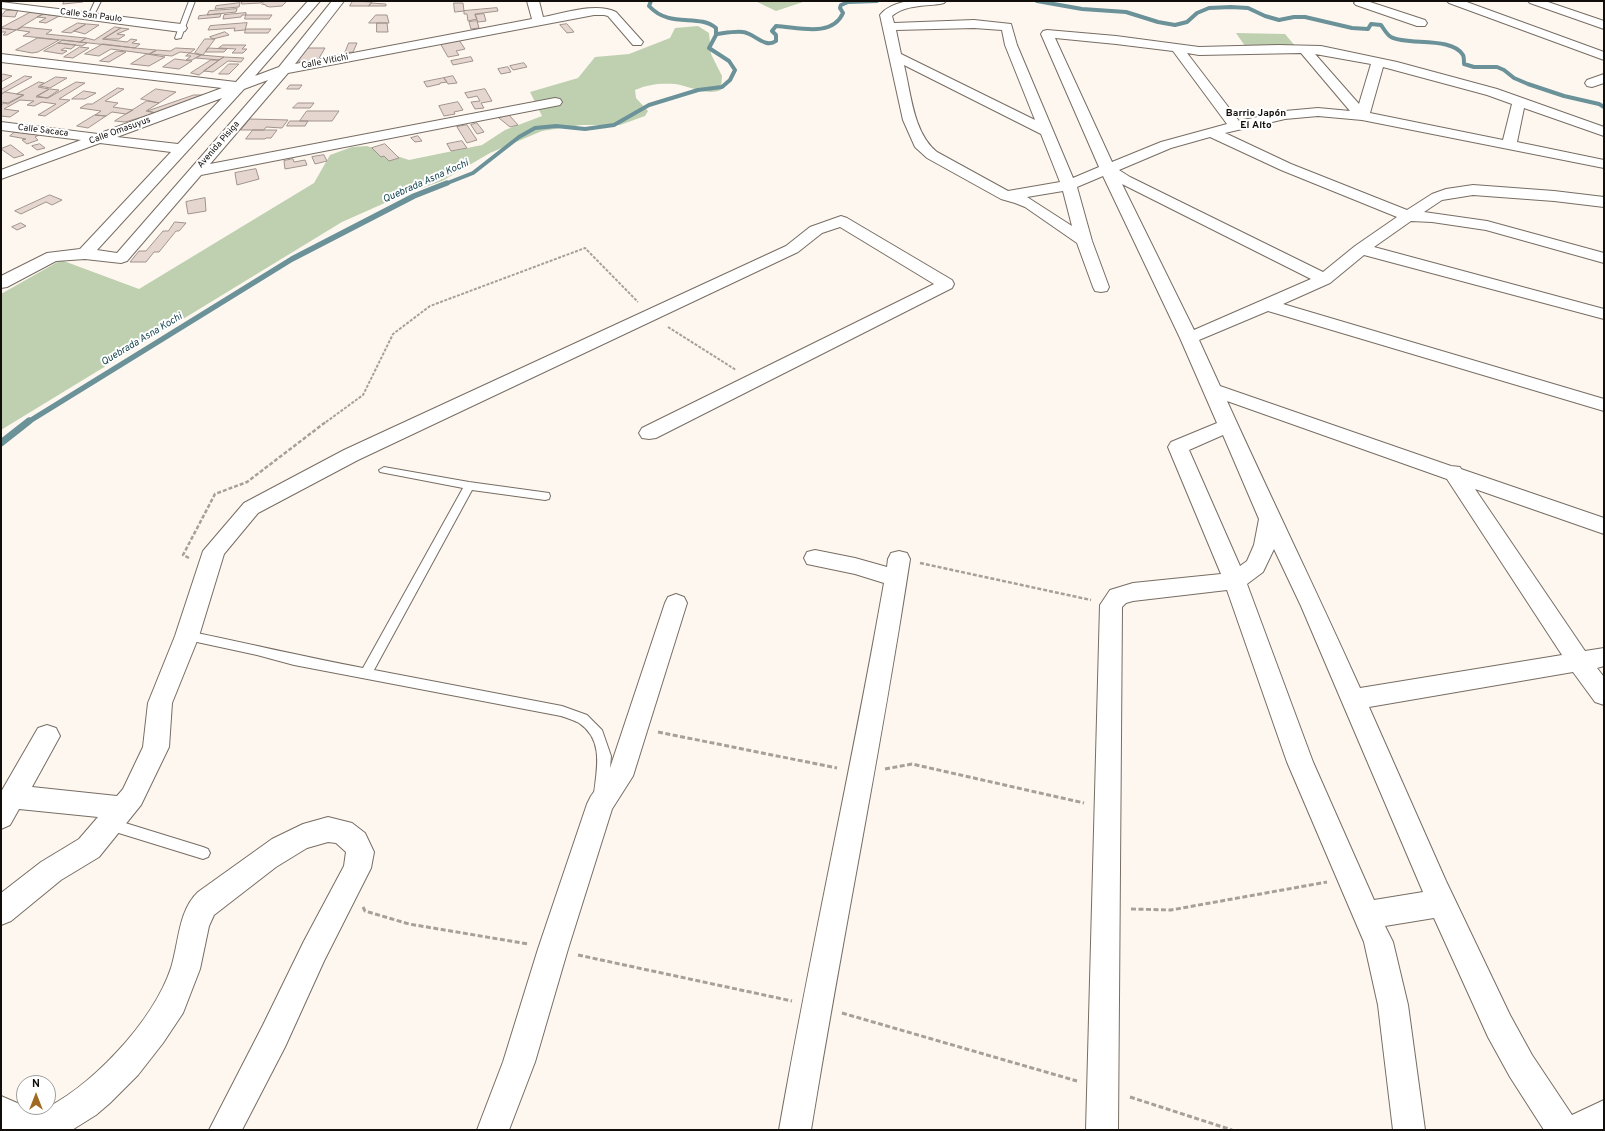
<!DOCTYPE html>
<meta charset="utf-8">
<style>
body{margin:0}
#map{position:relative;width:1605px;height:1131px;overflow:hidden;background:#fef7f0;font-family:Overpass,sans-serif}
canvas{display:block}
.frame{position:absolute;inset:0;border:2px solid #110d0a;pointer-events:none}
.north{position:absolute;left:16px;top:1075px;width:40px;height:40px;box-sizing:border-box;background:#fff;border:1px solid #a09e9d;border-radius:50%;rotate:0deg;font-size:11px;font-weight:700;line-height:16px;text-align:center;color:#110d0a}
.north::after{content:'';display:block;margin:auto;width:14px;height:18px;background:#9f6b22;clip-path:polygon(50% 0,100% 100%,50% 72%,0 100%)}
</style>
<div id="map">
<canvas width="1605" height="1131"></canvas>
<div class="frame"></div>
<div class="north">N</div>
</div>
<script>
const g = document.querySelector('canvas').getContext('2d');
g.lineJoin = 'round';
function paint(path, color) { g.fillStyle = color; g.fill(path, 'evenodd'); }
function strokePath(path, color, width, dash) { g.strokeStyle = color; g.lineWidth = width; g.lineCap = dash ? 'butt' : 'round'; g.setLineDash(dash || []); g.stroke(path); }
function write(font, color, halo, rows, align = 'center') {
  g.font = font + ' Overpass,sans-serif'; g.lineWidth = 4; g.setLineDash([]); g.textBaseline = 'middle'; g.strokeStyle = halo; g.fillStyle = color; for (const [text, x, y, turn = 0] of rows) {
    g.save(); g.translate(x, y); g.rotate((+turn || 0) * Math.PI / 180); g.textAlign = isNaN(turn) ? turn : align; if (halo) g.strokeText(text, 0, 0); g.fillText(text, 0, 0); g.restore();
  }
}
paint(new Path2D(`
 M755,1H806L776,11Z
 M698,26L709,33L711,54L722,76L721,90C706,96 690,86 675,84C660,83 649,84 635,90L636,98L648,111L645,116L620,125H581L542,131L490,153L442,181L405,194L342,222L1,430V294L61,260L139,289L314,183L330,155L352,147L367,146L409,160L482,145L505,130L542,116L530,92L578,78L595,57L629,54L670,38L675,28Z
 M1236,33L1285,34L1296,47L1245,46Z`), '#bed0b0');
strokePath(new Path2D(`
 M1037,1L1082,9L1126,12L1158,22L1175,25L1187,22L1197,13L1209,8L1231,7L1248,8L1265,16L1279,20L1294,17H1305L1352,28L1368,29L1371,24L1381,25C1384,29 1387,35 1391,37C1407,46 1452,36 1463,55C1464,57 1464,61 1464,64L1474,67H1497L1504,70L1514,78L1528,84L1564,96L1599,104L1604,107
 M717,34C725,33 735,31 743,32C754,33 765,49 776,41V35L772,31L776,26C798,27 832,38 843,13L840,8L841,5L848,2L877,1
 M445,184L473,173L519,137L535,128L556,126L585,129L614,125L649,105L698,90L722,87L730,80L735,70L729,61L709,48L716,35V28C698,13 670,29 649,6L651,1`), '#6b9199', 4);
strokePath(new Path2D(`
 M28,422L292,259L414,196L447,183`), '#6b9199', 5.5);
strokePath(new Path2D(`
 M1,443L29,421`), '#6b9199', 7);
const building = new Path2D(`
 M65,1H84L83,2L63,4Z
 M242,1H263L261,3L242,4Z
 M265,1H287L282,6L270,7L266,6V5L262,4Z
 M353,1L372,2L369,6H350Z
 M240,3L239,7L215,9L216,6Z
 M371,3L386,4V6H369Z
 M454,3H463L464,11L455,12Z
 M497,8L498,11L475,14L477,19L468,21L467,14H464V11Z
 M237,9L236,12L207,15L209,11Z
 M18,10L15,17L1,16V14H3L5,11Z
 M31,12L44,13L16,30L1,28Z
 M54,13L63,14L46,23L39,22L46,18L37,17L44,14L50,15Z
 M246,13V15H242L241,17L223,19L224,15Z
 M221,14L220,17L198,19L199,16Z
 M484,14L486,21L478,22L475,15Z
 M246,15H272L269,19H245Z
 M376,15H387L389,23H369Z
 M477,21L479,28L471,29L469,22Z
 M78,23L86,24L71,33L62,32Z
 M247,23L245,30L234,31L235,28L208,30L210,26Z
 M377,23H387L388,32H377Z
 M87,24L99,25L85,34L74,31Z
 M567,24L574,32L567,33L560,25Z
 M23,27L52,30L46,34L86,38L80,42L23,36L30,32L17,30Z
 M115,27L121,28L103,39L127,42L131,39L137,40L132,43L140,44L135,48L80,42L86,38L94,40Z
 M1,28L16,30L7,35H3L6,32H1Z
 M121,28L129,29L117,34L125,35L119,39H103Z
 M246,29H271L268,33H245Z
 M225,32L229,35L213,39L210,37Z
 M38,38L59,40L38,52L32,53L16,50Z
 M205,39H215L203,55L195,53Z
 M63,40L80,42L87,43L82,46L58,43Z
 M459,40L465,49L456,51L459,55L448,57L440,43Z
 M58,43L76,45L71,49L65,48L61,50L67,51L62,54L44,51Z
 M349,43H357L353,52L345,53Z
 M103,44L135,48L156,50L149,54L111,49L99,56L85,54Z
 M223,45H246L242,49H247L243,53H232L236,49L219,48Z
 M80,47L89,48L73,58L64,57Z
 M176,48L195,49L190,53L180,52L172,56L150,54L157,50L170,51Z
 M208,48L227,49L224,52H206Z
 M306,48H325L318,60L304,62L298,61Z
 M117,51L126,52L109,62L100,61Z
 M190,53L201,55L192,60H186L191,56H186Z
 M147,54L165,57L149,66L131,64Z
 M201,55L224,57L219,60L196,58Z
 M224,57L244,58L241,62L228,61L213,72L204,71Z
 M471,57L473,61L453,65L451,61Z
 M175,59L192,61L179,69L163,67Z
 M211,60H219L199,75L191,73Z
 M524,63L527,67L513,70L510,66Z
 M229,64H239L229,74H219Z
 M508,67L511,72L501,74L498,69Z
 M3,74L12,76L1,82V76Z
 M25,76L32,77L1,94V90Z
 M453,76L457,83L448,84L444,78Z
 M56,77L67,78L50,88L40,86Z
 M444,78L447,82L440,83V84L427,87L424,82Z
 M39,82L44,83L38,87L49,89L36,97L48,98L76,82L85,83L59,99L70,100L45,116L38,115L56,104L42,102L34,106L27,105L34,101L20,100L4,109L19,111L10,117L1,116V105L4,103L8,104L24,95L17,94Z
 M290,85H302L299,89H287Z
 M118,88L124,89L105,101L118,103L113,107L133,110L126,114L112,112L106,116L95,115L101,111L80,108L87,104H92Z
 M50,89L59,90L47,98L37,96Z
 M156,89L176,92L159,103L141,99Z
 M485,89L492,101L481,103L484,108L475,109L471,102L480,101L477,96L468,98L465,93Z
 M84,91L96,93L85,99H72Z
 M5,92L23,95L8,103L1,102V95Z
 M194,95H203L156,113L148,111Z
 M147,101L159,103L146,111L156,113L125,122L115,121Z
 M458,102L463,110L454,112L455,114L444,116L439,106Z
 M298,103H314L310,108H293Z
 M307,111H339L332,121H300Z
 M95,115L106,116L88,128L77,126Z
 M509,115L518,125L510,127L499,118Z
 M250,119L288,120L282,128L266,127L264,130H241Z
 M290,121H308L305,126H287Z
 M477,123L484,132L477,134L471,125Z
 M467,125L477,140L467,143L457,127Z
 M253,130H277L271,138H266L265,139H246Z
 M15,132L39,135L35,137L38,140L27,144L22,140L26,139L10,136Z
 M418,136L422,141L415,142L411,138Z
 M462,141L467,148L451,151L447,144Z
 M40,144L45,148L37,150L32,146Z
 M385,144L399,158L389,161L384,156L381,157L372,148Z
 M11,145L24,155L14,158L1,149Z
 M324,155L327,161L315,164L312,157Z
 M293,159L294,162L305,160L307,165L285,169L284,161Z
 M256,169L259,179L237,185L235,173Z
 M50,195L62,200L52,205L46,202L21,214L15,211Z
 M205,198L206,211L188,214L186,202Z
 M175,222L186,223L179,231H176L159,252H154L146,262H130L139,251H146L163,231H168Z
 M21,223L26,226L17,230L12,227Z`);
paint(building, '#e6d6d0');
strokePath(building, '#a1938d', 1);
const lane = new Path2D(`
 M95,1H101L93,17H89L88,16Z
 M189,1H195L181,38L176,39L175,38Z
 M384,467L469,482L549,493L550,496L549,499L545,500L472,490L374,670L562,706L587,715L602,730L611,756L608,794L606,798L601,800L596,798L594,794C597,768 604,740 579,723C574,720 567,718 561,716L294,665L257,655L183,639L181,636L183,633L187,631C246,643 304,657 363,668L463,488L380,472L379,470Z
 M109,818L203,847L208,849L210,853L208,857L203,859L109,830L104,828L102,824L104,820Z`);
const street = new Path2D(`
 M308,1H320L255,76L279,67L332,1H344L295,64L532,19L527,1H539L543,17C564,13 597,2 616,12L643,42L641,45H633L608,16L604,15H594L288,73L210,164L555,98L560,99L562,102L560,105L555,106L201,175L127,261L121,263L85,259L56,261L7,287L1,288V276L47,253L80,249L171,152L100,143L1,179V170L81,140L1,130V122L98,134L222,88L1,62V54L236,82ZM268,80L117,253L97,250L244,89ZM222,98L178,144L117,137Z
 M909,1H946L944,3L940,4C924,6 905,5 892,16L894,23L974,20L1011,24L1017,45L1073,178L1099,167L1041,34L1043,31L1047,30L1116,36L1199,47L1278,45L1321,46L1397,62L1497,89L1604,127V136L1524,108L1517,142L1604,160V168L1362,120L1318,116L1285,119L1225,133L1291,164L1407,210L1432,194L1446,189L1473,185L1554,191L1604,197V207L1554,201L1473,195L1442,200L1424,212L1487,221L1604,253V263L1486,230L1432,222L1411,221L1374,247L1604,309V319L1364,255L1330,283L1283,304L1604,399V411L1268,311L1199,340L1220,386L1451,466L1460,467L1461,469L1604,518V534L1475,489L1585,651L1604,648V666L1597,668L1604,677V705L1595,702L1573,672L1369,707L1446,881L1510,1015L1532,1055L1572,1115L1604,1100V1130H1544L1510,1077L1488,1037L1434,918L1385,926L1393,942L1408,1005L1425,1130H1393L1378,1005L1364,942L1287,762L1227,590L1133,601L1126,603L1122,607L1118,1130H1086L1100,605L1110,590L1133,583L1221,574L1168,447L1171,442L1217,423L1180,338L1103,176L1077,187L1092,241L1109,287L1107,291L1101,292L1095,291L1093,287L1077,243L1025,207L1015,203L1001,199L927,158L915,147L903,120L880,15C887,6 898,3 909,1ZM974,28L1002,30L1005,45L1035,120L901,54L896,30ZM1055,38L1116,44L1173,51L1227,124L1161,142L1112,162ZM1187,53L1199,55L1301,53L1350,111L1318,108L1285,111L1239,121ZM1315,54L1371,64L1359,104ZM904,65L1041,134L1060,182L1008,191L937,152C913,133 911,93 904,65ZM1383,67L1487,95L1512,104L1503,140L1370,113ZM1210,137L1281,170L1397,217L1355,246L1323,272L1130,177L1119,170L1171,148ZM1122,184L1311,279L1194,330ZM1063,191L1072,226L1027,197ZM1227,401L1447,479L1562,655L1360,688C1317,592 1270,496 1227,401ZM1223,435L1259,519L1254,545L1247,561L1240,566L1189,450ZM1274,549L1301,606L1423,892L1374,900L1313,762L1247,584L1263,572Z
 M1356,1H1371L1370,2L1425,20L1427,23L1425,26H1417L1356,5L1354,3Z
 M1447,1H1464L1604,52V60L1449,3Z
 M1528,1H1545L1604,21V29L1530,3Z
 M1,2L181,24L185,25L187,28L185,31L181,32L1,8Z
 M1604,74V83L1592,87L1587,86L1585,83L1587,80Z
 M841,216L847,218L952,280L954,284L952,288L656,438L649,439L642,438L639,433L642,428L934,284L840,227L822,233L798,252L358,460L258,513L224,554L199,636L172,703L169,747L141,805L99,857L61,880L11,921L1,925V893L41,862L79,839L98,817L19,809L10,825L1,829V792L38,728L47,725L56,728L60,736L32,787L117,796L123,789L143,747L148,703L175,636L203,551L244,503L344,450L786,246L810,227Z
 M815,550L855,558L887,567L888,559L891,553L899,551L907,553L910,559C881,750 842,939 811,1130H779C811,947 852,766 884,583L855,574L807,564L804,558L807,552Z
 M676,594L684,597L687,603L633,776L612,809L568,949L535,1062L509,1130H477L503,1062L538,949L587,804L591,796L609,771L665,603L668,597Z
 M328,817L352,823L365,833L374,852L371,868L324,961L285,1047L242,1130H209L263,1025L304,941L344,866L346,852L336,843L328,842L307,848L276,867L214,915L209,926L200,969L183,1013L163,1043L138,1075L110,1103L96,1115L72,1130L1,1129V1096L38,1112C89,1090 153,1022 171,968C179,943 178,911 198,892L272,839L303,824Z`);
strokePath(lane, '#776d63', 2);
strokePath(street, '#776d63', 2);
strokePath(new Path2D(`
 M668,327L736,370
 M326,422L363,395L393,334L430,306L585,248L638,302`), '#a6a09a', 2, [3, 1.5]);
strokePath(new Path2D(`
 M189,558L183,555L215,494L247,482L327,421
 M920,563L1091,600`), '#a6a09a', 2.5, [4, 2]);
strokePath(new Path2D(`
 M658,732L837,768
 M885,769L912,764L1084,803
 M363,907L365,911L409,924L528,944
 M1131,909L1171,910L1327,882
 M578,955L792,1001
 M842,1013L1077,1081
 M1130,1097L1232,1130`), '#a6a09a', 3, [5, 2.5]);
paint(lane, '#fff');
paint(street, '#fff');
write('9px', '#110d0a', '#fff', [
 ["Calle San Paulo",91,16,7],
 ["Calle Vitichi",325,62,-11],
 ["Calle Sacaca",43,131,7],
 ["Calle Omasuyus",120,131,-20],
 ["Avenida Pisiga",219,145,-49]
]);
write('bold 10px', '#110d0a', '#fff', [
 ["Barrio Japón",1256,114],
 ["El Alto",1256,126]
]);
write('italic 10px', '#174752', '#fff', [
 ["Quebrada Asna Kochi",426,182,-24],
 ["Quebrada Asna Kochi",142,340,-31]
]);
</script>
